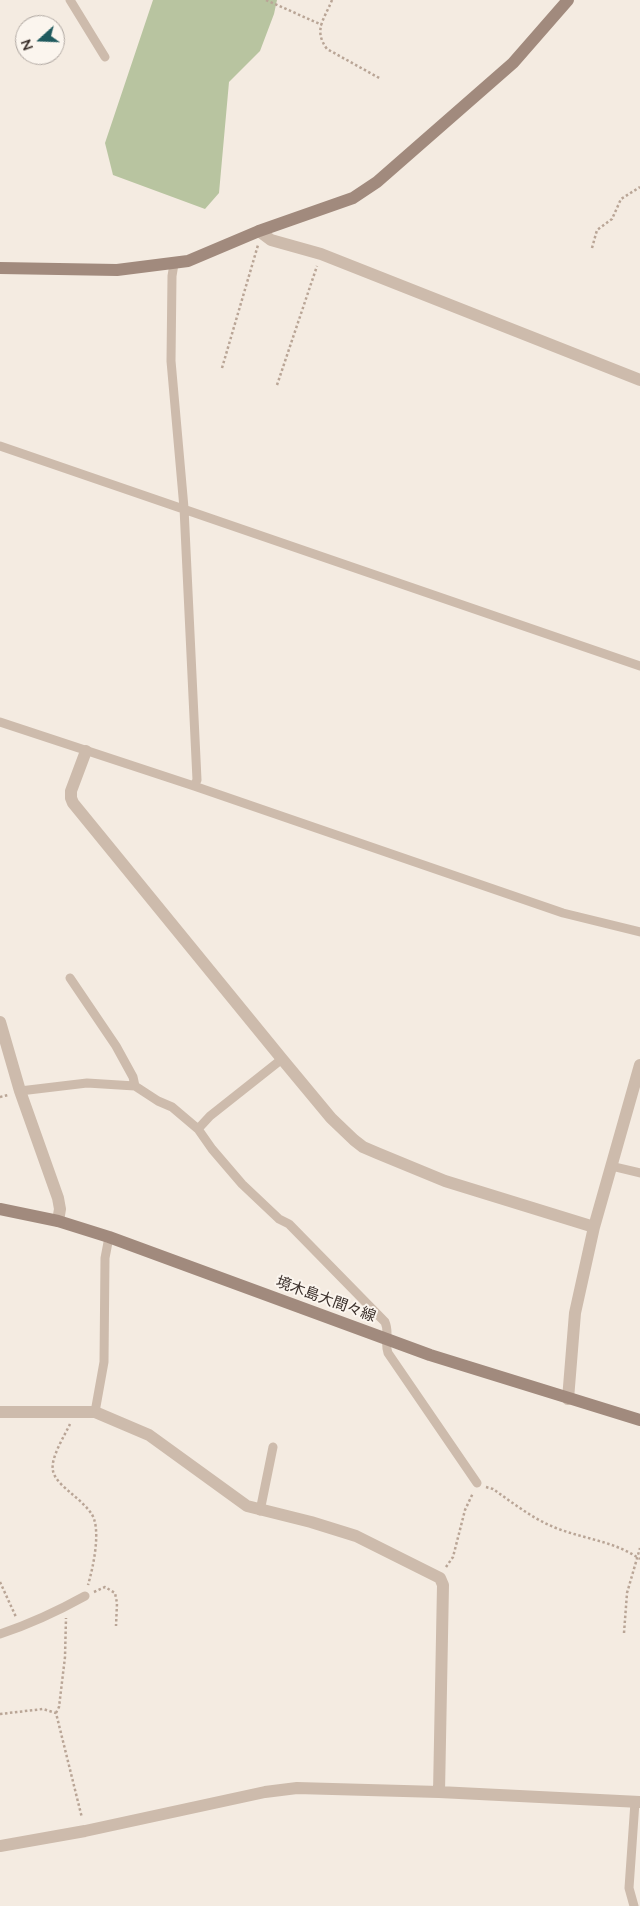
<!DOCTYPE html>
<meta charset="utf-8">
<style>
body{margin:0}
#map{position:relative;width:640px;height:1906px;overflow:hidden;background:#f4ebe1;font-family:Lato,sans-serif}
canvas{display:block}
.north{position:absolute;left:15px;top:15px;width:50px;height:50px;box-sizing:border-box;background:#fbf5ee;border:1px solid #aea6a0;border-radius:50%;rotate:250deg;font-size:14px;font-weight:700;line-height:20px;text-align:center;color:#3b302b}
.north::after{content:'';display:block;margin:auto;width:18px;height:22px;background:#1f5a5e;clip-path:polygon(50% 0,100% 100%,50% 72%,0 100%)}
</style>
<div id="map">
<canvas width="640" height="1906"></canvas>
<div class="north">N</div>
</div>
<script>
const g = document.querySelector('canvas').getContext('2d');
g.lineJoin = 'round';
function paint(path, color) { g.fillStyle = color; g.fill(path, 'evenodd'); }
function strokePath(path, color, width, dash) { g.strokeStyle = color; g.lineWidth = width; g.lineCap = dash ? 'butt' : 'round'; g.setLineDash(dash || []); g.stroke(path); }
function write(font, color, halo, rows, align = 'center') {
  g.font = font + ' Lato,"Noto Sans JP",sans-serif'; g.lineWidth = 4; g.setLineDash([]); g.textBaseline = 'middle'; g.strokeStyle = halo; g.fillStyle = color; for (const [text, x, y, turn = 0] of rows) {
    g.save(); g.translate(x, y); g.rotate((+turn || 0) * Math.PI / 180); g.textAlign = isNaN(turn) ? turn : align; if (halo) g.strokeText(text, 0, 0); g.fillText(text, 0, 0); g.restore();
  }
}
paint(new Path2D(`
 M153,0H277L274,14L260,51L229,82L219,193L205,209L113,175L105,143Z`), '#b8c4a0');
strokePath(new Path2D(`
 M266,0L322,25
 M332,0C324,20 313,30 327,49L381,79
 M592,248L597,230L612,219L621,199L640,187
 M222,368L258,245
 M277,385L317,266
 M0,1097L8,1095
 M70,1424C65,1435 50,1458 53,1471C55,1480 65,1488 72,1494C79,1500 86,1506 91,1513C102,1528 93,1568 88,1585
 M486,1487L493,1489C513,1503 533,1519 556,1528C584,1539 614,1541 640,1559
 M446,1567L453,1557L465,1510L473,1493
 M0,1582L16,1617
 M94,1592L105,1587L115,1593L117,1603L116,1626
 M624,1633L627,1593L640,1548
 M56,1713L59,1707L65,1657L66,1618
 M0,1714L43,1709L56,1713L82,1818`), '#b9a596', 2.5, [2.5, 2.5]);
strokePath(new Path2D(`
 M70,0L105,57
 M174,264L172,276L171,361L184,508L197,780L194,786
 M0,446L640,666
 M0,722L194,786L563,913L640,932
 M70,978L116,1046L133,1077L135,1086
 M20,1091L87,1083L135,1086L158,1101L172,1107L198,1129L212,1149L242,1184L279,1219L289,1224L385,1322C390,1333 384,1342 388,1353L477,1483
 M198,1129L210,1116L282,1059
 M611,1166L640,1173
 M95,1412L104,1362L105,1258L109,1237
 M260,1511L273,1447
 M0,1634C30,1624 58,1611 85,1596
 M634,1906L629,1888L635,1802`), '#cdbbac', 9);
strokePath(new Path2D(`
 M259,231L271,240L321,254L640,380
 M86,751L71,791V798L73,803L282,1059L331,1118L354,1140L363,1147L377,1153L445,1181L594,1227
 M0,1022L20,1091L58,1198L60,1209L58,1221
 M568,1399L575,1313L594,1227L640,1065
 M0,1412H95L149,1435L247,1506L311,1522L356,1536L440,1578L443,1585L439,1792
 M0,1846L85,1831L265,1792L297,1788L439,1792L640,1802`), '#cdbbac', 12);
strokePath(new Path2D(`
 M0,268L117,270L188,261L259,231L353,198L377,182L513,63L568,0
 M0,1209L58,1221L109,1237L430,1355L640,1420`), '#a18a7d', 12);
write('15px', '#3b302b', '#fbf5ee', [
 ["境木島大間々線",326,1299,20]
]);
</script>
